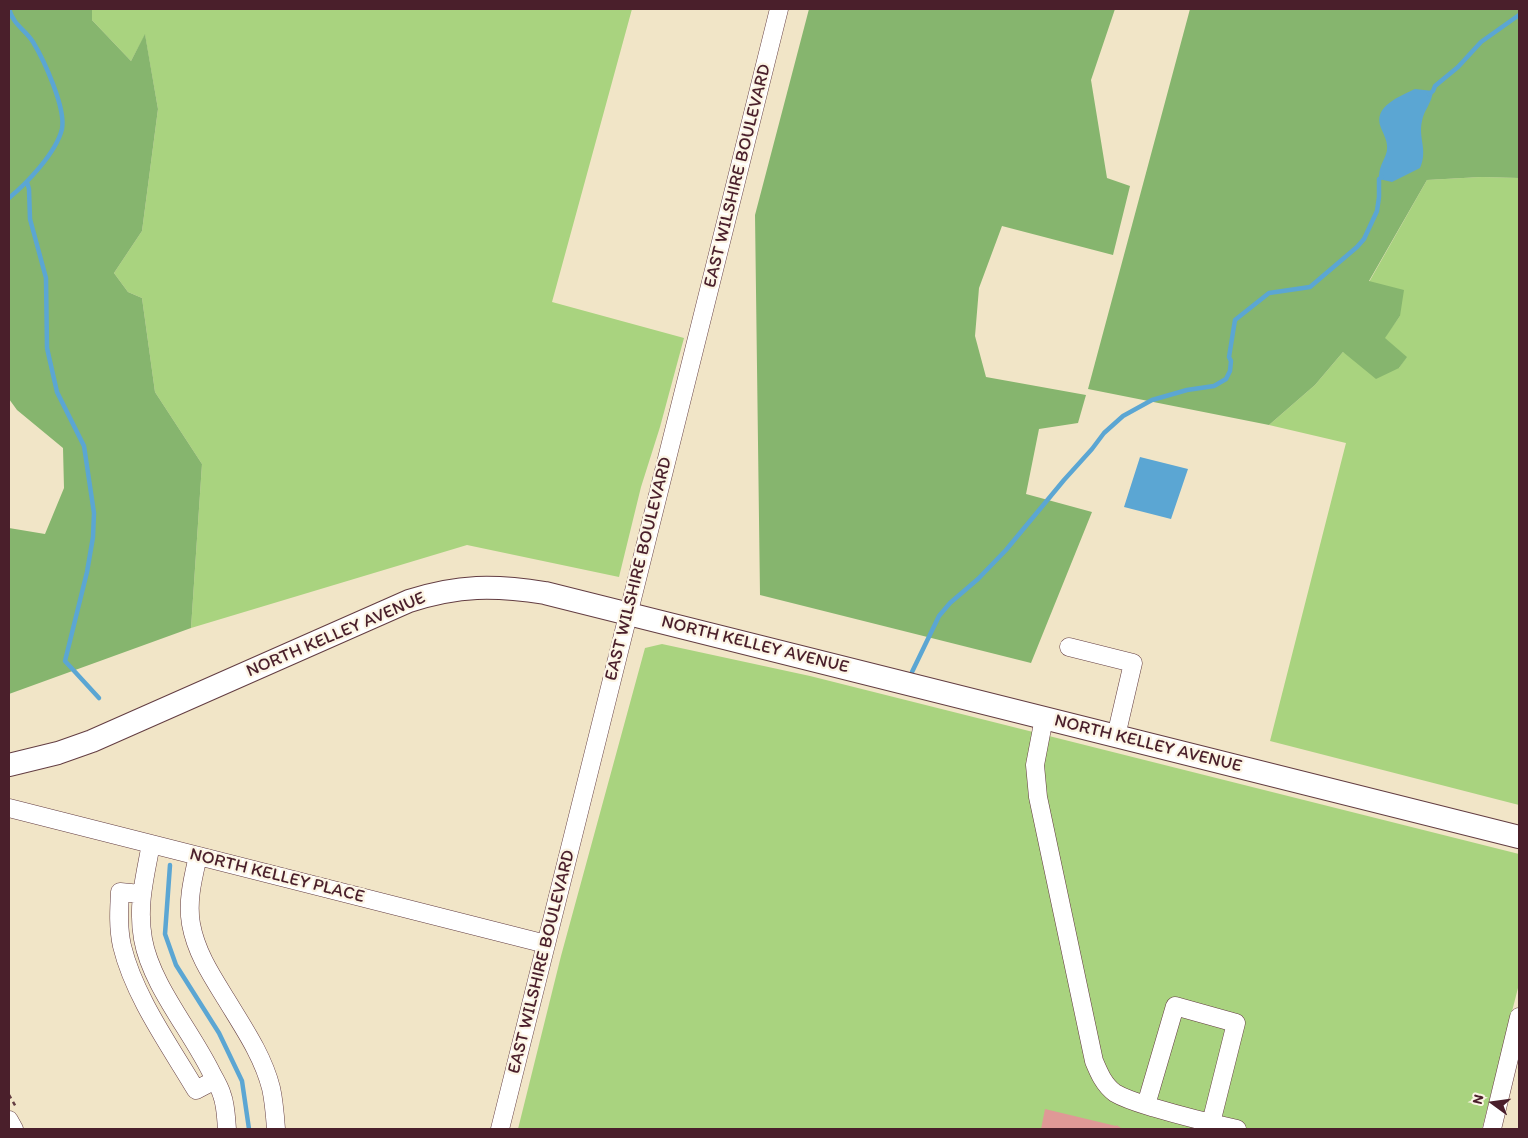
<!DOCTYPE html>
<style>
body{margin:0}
#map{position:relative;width:1528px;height:1138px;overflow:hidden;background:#f1e5c7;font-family:Itim,sans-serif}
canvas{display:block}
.frame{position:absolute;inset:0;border:10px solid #4a1f2b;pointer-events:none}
.north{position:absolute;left:1468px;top:1078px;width:50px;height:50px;-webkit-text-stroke:4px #fcf5e5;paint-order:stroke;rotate:284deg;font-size:14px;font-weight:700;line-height:20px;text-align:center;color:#4a1f2b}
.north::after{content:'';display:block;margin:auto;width:18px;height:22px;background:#4a1f2b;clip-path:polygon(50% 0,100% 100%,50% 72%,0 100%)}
</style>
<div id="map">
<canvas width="1528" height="1138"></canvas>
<div class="frame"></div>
<div class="north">N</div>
</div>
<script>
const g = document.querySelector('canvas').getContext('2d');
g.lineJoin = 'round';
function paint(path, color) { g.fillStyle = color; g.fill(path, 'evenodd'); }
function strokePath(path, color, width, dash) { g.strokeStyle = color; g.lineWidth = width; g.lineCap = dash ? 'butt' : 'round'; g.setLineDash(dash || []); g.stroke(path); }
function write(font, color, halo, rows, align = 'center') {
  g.font = font + ' Itim,sans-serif'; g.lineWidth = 4.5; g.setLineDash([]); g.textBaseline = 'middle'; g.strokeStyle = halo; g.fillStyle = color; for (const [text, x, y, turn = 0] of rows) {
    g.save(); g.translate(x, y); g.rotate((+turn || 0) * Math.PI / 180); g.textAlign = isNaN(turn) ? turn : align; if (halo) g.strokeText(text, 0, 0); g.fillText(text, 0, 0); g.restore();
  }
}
paint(new Path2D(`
 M92,9H632L552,302L684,338L660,427L641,487L619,577L467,545L191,628L202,464L155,392L142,298L128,292L114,273L142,231L158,109L145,35L131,61L92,20Z
 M1481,177L1519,178V805L1270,741L1346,443L1269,425L1315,385L1343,352L1399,368L1406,357L1384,338L1400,316L1369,282L1427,180Z
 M662,644L810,676L1519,854V984L1482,1129H518L561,956L645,648Z`), '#a9d37f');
paint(new Path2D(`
 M9,9H92V20L131,61L145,34L158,109L142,231L114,273L128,292L142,298L155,392L202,464L191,628L9,694V528L45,534L64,488L63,448L17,410L9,399Z
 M809,9H1115L1091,80L1107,178L1130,186L1113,255L1002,226L979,288L975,336L986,377L1086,395L1078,423L1039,429L1026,494L1092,512L1031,663L760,595L755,215Z
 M1190,9H1519V178L1481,177L1427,180L1369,281L1404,290L1400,316L1385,338L1407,357L1399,368L1376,379L1343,352L1315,385L1269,425L1088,389Z`), '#86b56e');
paint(new Path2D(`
 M1415,89L1433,91C1432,103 1424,110 1422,121C1418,139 1428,149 1420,168L1392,182L1379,179C1379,164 1385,161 1387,150C1388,142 1384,135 1381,128C1372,106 1401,96 1415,89Z
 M1140,457L1188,469L1171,519L1124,507Z`), '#5ba6d3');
strokePath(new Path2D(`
 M1429,94L1433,91L1435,86L1458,67L1481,42L1519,15
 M27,182L29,189L30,219L46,278L47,348L57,392L84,446L94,513L93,537L87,572L65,661L99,698
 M9,198C27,183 56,153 62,129C66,108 44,60 33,42C25,29 14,26 9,9
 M912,672L939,616L950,603L978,579L1006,550L1064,480L1092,449L1104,433L1123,416L1152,400L1187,390L1214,386L1226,379L1230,371L1231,361L1229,357L1235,320L1269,293L1310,287L1357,247L1364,239L1377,211L1379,197V179L1382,177
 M170,865L165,934L176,965L219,1033L242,1081L249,1129`), '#5ba6d3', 4.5);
paint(new Path2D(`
 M1045,1109L1116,1126V1125L1123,1129H1041Z`), '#df9996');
const minor = new Path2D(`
 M1069,647L1133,663L1116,736
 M1044,718L1035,765L1038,797L1094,1061C1099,1073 1104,1085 1115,1093C1127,1100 1142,1104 1155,1108C1182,1116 1210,1123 1237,1129
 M9,808L546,944
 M151,844C145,876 137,906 143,939C151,985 192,1032 212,1074C216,1081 220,1088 222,1095C226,1106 226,1118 227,1129
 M198,856C193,878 187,901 191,924C196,952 211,975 226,999C243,1027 263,1056 271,1088C274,1101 275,1115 276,1129
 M141,894L120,892C119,910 118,928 122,946C134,996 170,1046 196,1090L215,1080
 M1146,1105L1175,1006L1236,1023L1211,1123
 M9,1120L14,1129
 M500,1129L779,9
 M1492,1129L1519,1017`);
const major = new Path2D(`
 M9,765L58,753L92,741L409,601C459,585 494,585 545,593L1519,837`);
strokePath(minor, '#633d42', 19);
strokePath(major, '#633d42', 24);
strokePath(new Path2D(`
 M9,1095L16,1107`), '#633d42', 2.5, [4, 4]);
strokePath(minor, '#fff', 18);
strokePath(major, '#fff', 22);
write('18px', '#4a1f2b', '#fcf5e5', [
 ["EAST WILSHIRE BOULEVARD",738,176,-76],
 ["EAST WILSHIRE BOULEVARD",639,569,-76],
 ["NORTH KELLEY AVENUE",336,635,-23],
 ["NORTH KELLEY AVENUE",755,645,14],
 ["NORTH KELLEY AVENUE",1148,744,14],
 ["NORTH KELLEY PLACE",277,876,14],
 ["EAST WILSHIRE BOULEVARD",542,962,-76]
]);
</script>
